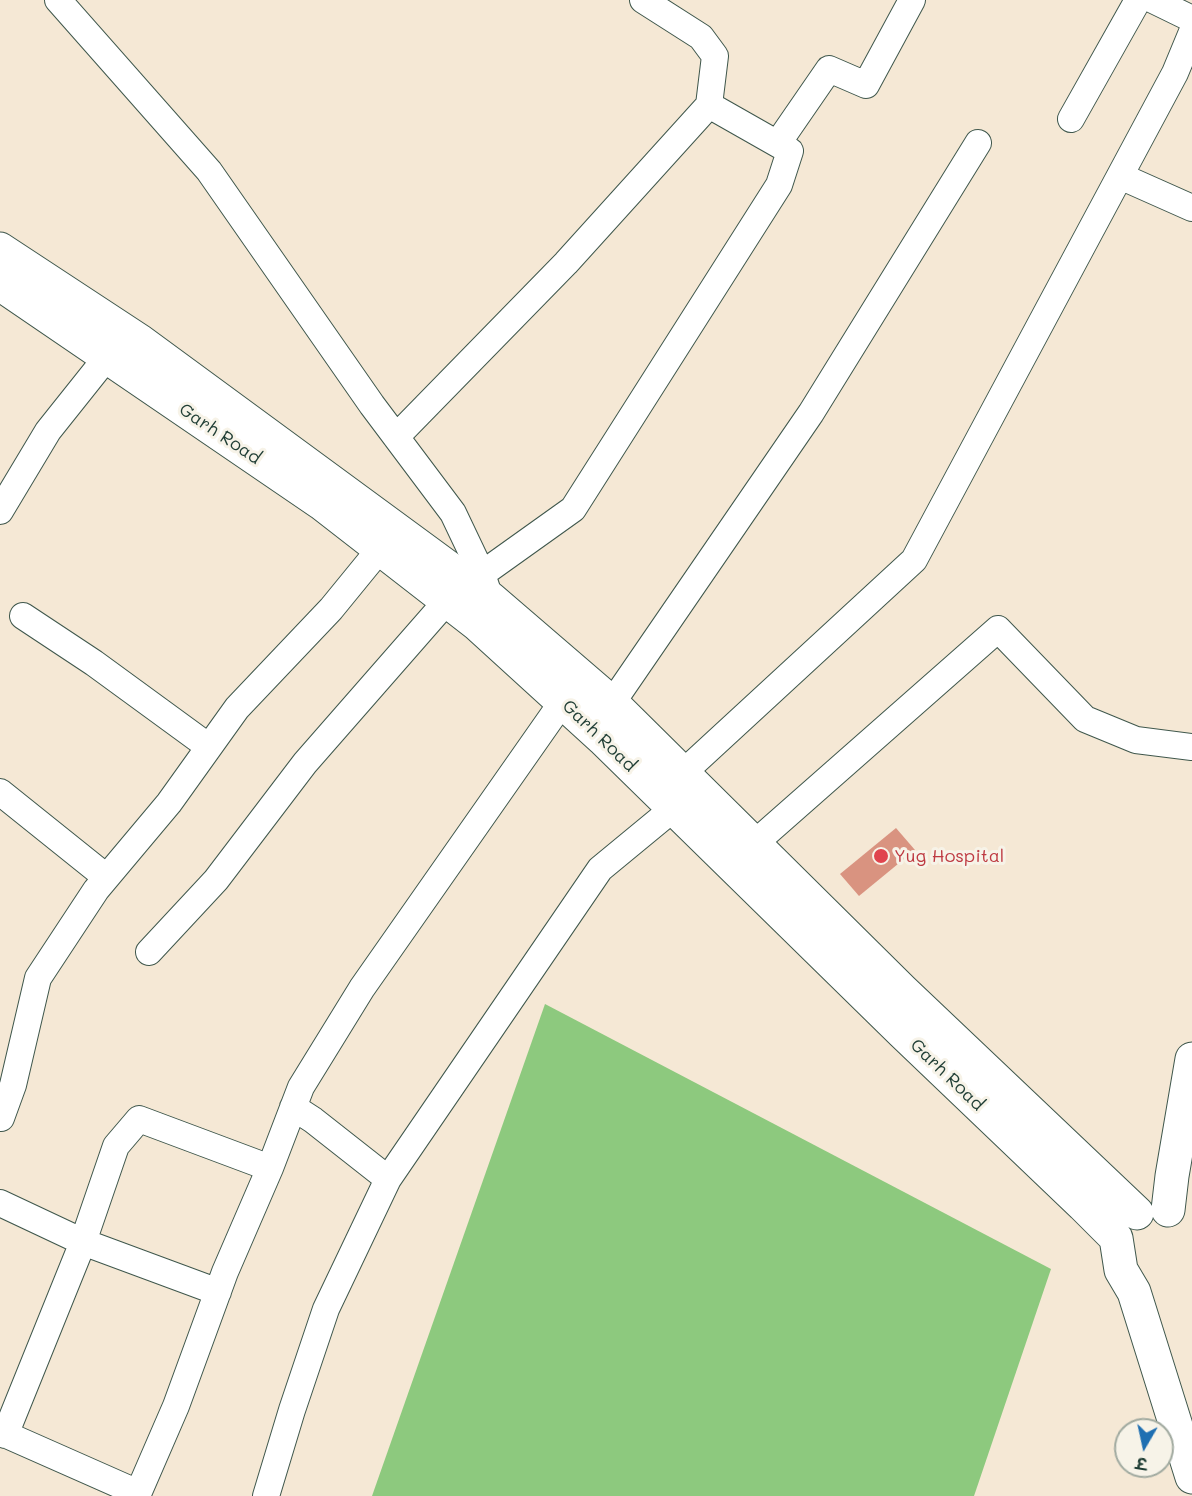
<!DOCTYPE html>
<meta charset="utf-8">
<style>
body{margin:0}
#map{position:relative;width:1192px;height:1496px;overflow:hidden;background:#f5e8d5;font-family:Mali,"Playpen Sans Deva",sans-serif}
canvas{display:block}
.north{position:absolute;left:1114px;top:1418px;width:60px;height:60px;box-sizing:border-box;background:#f7f3e8;border:2px solid #a1aaa0;border-radius:50%;rotate:189deg;font-size:16px;font-weight:700;line-height:24px;text-align:center;color:#1f3d34}
.north::after{content:'';display:block;margin:auto;width:21px;height:27px;background:#1f6fb2;clip-path:polygon(50% 0,100% 100%,50% 72%,0 100%)}
</style>
<div id="map">
<canvas width="1192" height="1496"></canvas>
<div class="north">उ</div>
</div>
<script>
const g = document.querySelector('canvas').getContext('2d');
g.lineJoin = 'round';
function paint(path, color) { g.fillStyle = color; g.fill(path, 'evenodd'); }
function strokePath(path, color, width, dash) { g.strokeStyle = color; g.lineWidth = width; g.lineCap = dash ? 'butt' : 'round'; g.setLineDash(dash || []); g.stroke(path); }
function write(font, color, halo, rows, align = 'center') {
  g.font = font + ' Mali,sans-serif'; g.lineWidth = 6; g.setLineDash([]); g.textBaseline = 'middle'; g.strokeStyle = halo; g.fillStyle = color; for (const [text, x, y, turn = 0] of rows) {
    g.save(); g.translate(x, y); g.rotate((+turn || 0) * Math.PI / 180); g.textAlign = isNaN(turn) ? turn : align; if (halo) g.strokeText(text, 0, 0); g.fillText(text, 0, 0); g.restore();
  }
}
paint(new Path2D(`
 M545,1004L1051,1269L974,1496H372Z`), '#8dc97e');
paint(new Path2D(`
 M896,828L915,850L859,896L840,874Z`), '#d99380');
const minor = new Path2D(`
 M58,0L209,171L372,405L453,513L482,574L490,598L487,603
 M1153,0L1192,19
 M1071,119L1138,0
 M778,143L829,69L866,85L912,0
 M1120,176L1192,208
 M396,437L566,263L709,105L715,56L701,37L643,0
 M0,511L48,431L107,357
 M482,574L573,509L779,185L790,151L709,105
 M23,616L94,663L209,747
 M612,703L811,413L978,143
 M684,772L914,560L1175,73L1192,32
 M0,792L106,877
 M755,843L998,629L1085,719L1136,740L1192,747
 M149,952L216,880L305,763L459,587
 M1,1118L13,1085L38,978L96,890L169,803L237,708L331,609L380,549
 M388,1179L600,869L674,808
 M0,1203L83,1242L116,1146L139,1119L270,1168
 M0,1432L138,1493
 M5,1435L83,1242L218,1292
 M137,1496L176,1406L225,1272L270,1168L301,1087L362,988L563,701
 M266,1496L292,1410L326,1309L388,1179L313,1120L293,1107`);
const major = new Path2D(`
 M0,249L140,341L490,598L612,703L902,990L1137,1213
 M0,284L321,503L478,625L603,739L903,1033L1083,1205L1116,1238L1121,1270L1134,1292L1192,1477
 M1168,1210L1172,1176L1192,1059`);
strokePath(minor, '#3f574c', 28);
strokePath(major, '#3f574c', 35);
strokePath(minor, '#fff', 26);
strokePath(major, '#fff', 33);
for (const [x, y, r, color] of [
 [881,856,8,"#e0444e"]
]) { const dot = new Path2D(); dot.arc(x, y, r, 0, 2 * Math.PI); g.fillStyle = color; g.fill(dot); strokePath(dot, '#f7f3e8', 2); }
write('18px', '#1f3d34', '#f7f3e8', [
 ["Garh Road",220,434,34],
 ["Garh Road",599,736,44],
 ["Garh Road",947,1075,44]
]);
write('18px', '#be3a42', '#f7f3e8', [
 ["Yug Hospital",894,856]
], 'left');
</script>
